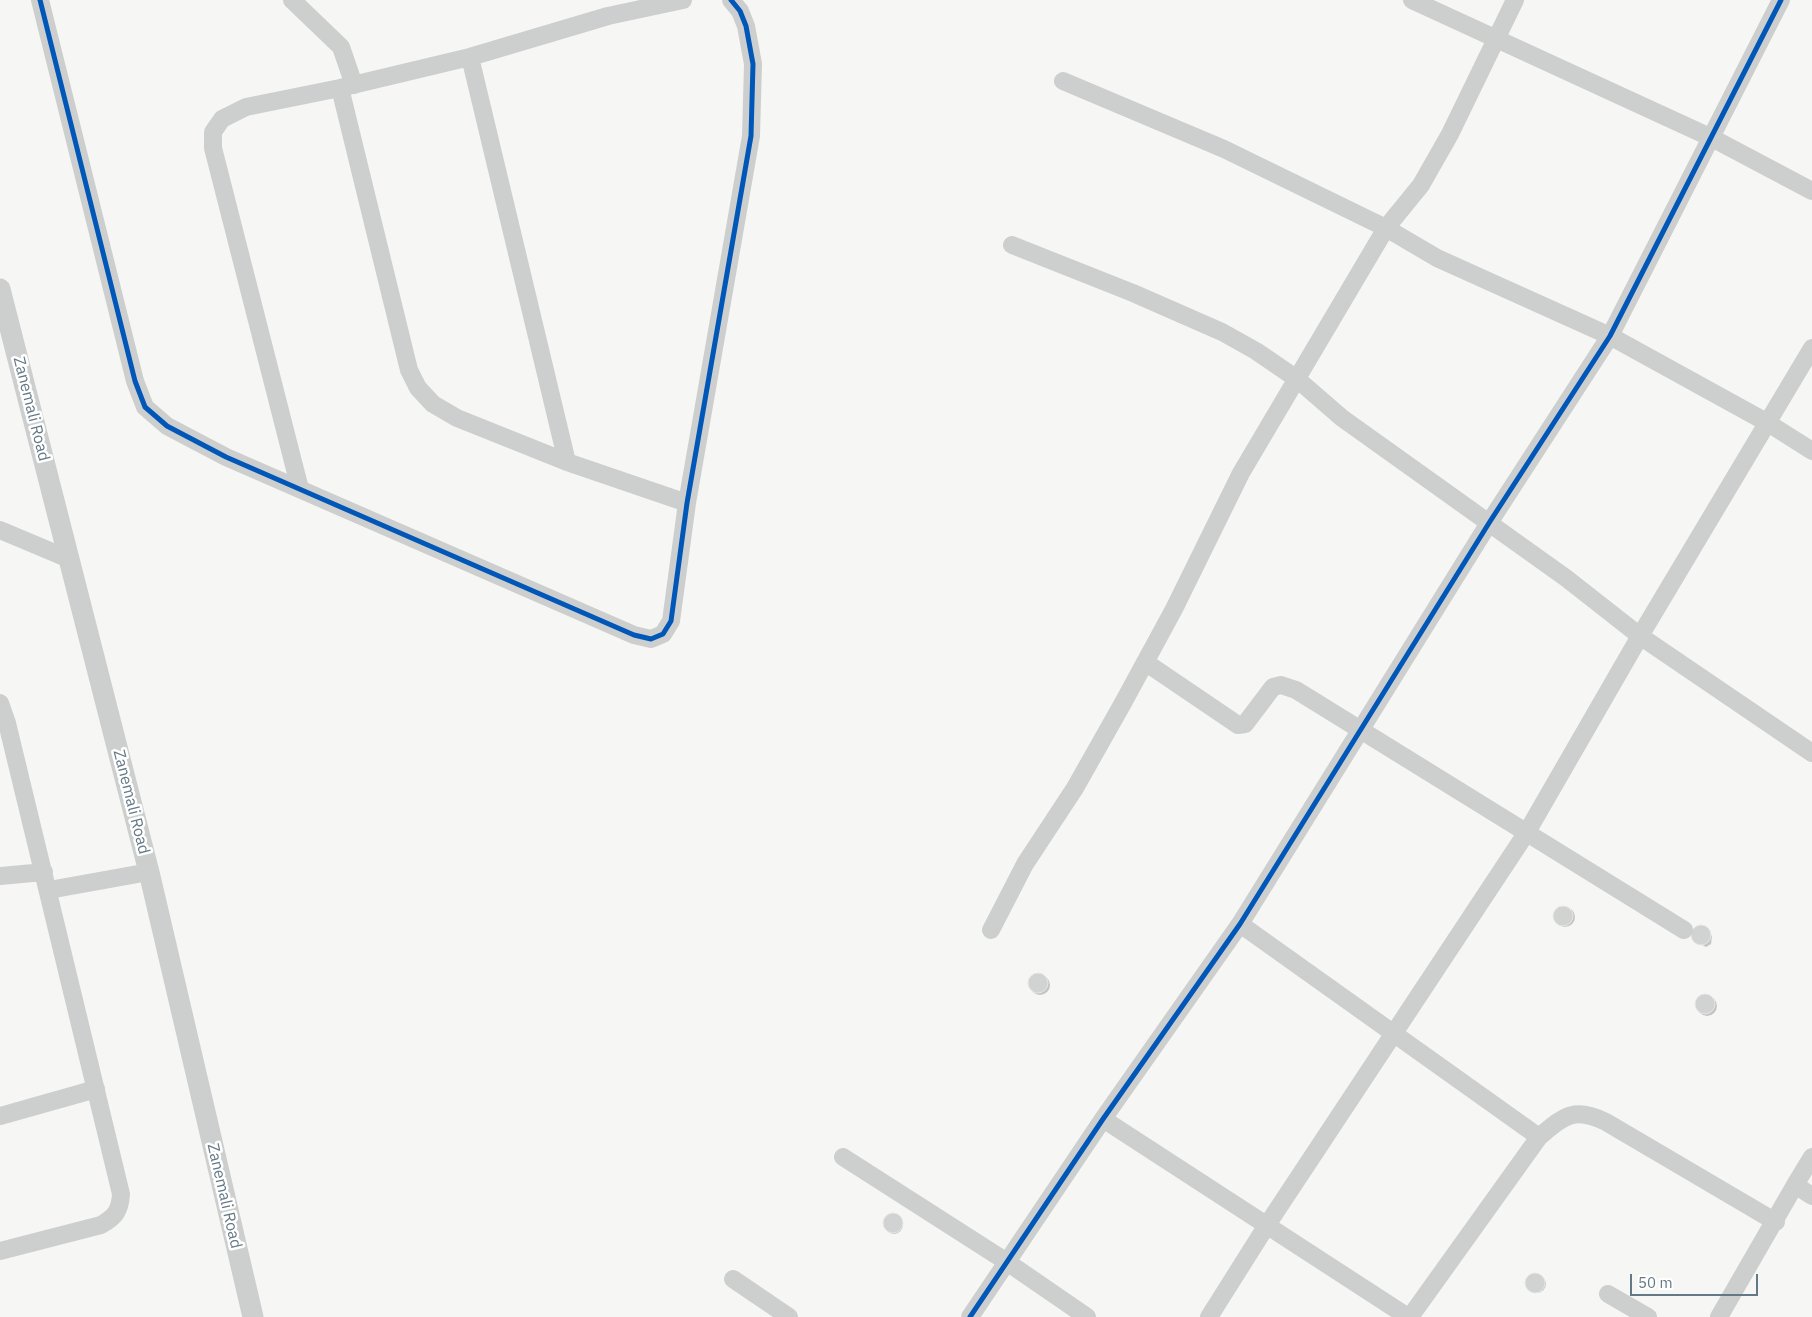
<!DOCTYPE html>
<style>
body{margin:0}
#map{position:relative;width:1812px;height:1317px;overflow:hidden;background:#f6f6f4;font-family:"IBM Plex Sans",sans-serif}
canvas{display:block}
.scale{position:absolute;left:1630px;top:1274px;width:128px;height:22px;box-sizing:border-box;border:2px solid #647986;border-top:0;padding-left:6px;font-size:15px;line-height:18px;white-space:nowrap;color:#647986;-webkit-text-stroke:4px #fff;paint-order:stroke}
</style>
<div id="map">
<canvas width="1812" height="1317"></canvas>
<div class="scale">50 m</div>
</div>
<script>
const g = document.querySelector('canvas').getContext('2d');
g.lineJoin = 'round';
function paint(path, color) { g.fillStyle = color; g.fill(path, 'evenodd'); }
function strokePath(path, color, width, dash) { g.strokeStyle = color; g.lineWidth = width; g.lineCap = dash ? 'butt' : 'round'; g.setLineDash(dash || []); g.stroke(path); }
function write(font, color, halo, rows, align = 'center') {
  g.font = font + ' "IBM Plex Sans",sans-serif'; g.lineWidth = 5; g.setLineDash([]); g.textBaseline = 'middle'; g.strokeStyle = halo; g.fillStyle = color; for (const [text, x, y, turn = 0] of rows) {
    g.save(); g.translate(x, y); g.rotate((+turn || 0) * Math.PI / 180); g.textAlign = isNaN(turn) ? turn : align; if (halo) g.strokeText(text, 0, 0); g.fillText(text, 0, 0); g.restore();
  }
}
paint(new Path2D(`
 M1555 917a10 10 0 1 1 20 0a10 10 0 1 1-20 0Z
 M1698,927H1703L1712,936L1711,944L1706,947L1695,941L1693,931Z
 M1030 985a10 10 0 1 1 20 0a10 10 0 1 1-20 0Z
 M1697 1006a10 10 0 1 1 20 0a10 10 0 1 1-20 0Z
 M885 1225a9 9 0 1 1 18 0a9 9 0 1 1-18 0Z
 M1528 1284a9 9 0 1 1 18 0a9 9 0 1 1-18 0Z`), '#0003');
const building = new Path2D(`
 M1553 916a10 10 0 1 1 20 0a10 10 0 1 1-20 0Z
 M1691 935a10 10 0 1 1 20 0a10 10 0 1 1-20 0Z
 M1028 983a10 10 0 1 1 20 0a10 10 0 1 1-20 0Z
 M1695 1004a10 10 0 1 1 20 0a10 10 0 1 1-20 0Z
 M883 1223a10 10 0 1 1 20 0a10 10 0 1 1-20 0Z
 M1525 1283a10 10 0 1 1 20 0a10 10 0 1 1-20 0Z`);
paint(building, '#d1d2d2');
strokePath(building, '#e5e5e4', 1);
strokePath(new Path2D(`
 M40,0L135,381L145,407L167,426L226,457L634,635L651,639L663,634L671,621L687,503L751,136L753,64L746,26L740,11L731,0
 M292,0L341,47L354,85
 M1412,0L1712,138L1812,191
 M470,57L567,462
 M1063,81L1224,149L1386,228L1437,258L1610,336L1768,423L1812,451
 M340,88L409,370L418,388L433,404L457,418L567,462L687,503
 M1012,245L1133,293L1222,332L1256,351L1297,379L1342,418L1566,578L1640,636L1812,753
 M300,489L213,148V132L222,119L246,107L340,88L470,57L608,16L683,0
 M0,530L69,559
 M1145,662L1238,725L1245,724L1273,687L1281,685L1296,690L1684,930
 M0,703L7,723L121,1194C120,1211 115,1217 101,1225L0,1251
 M0,876L44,872
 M49,890L149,872
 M1240,924L1539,1137
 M991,930L1025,864L1075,788L1123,703L1174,609L1241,473L1386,228L1421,185L1450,134L1515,0
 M0,1116L96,1089
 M1103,1119L1408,1317
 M843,1157L1007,1262L1087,1317
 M1795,1185L1812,1157
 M733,1279L789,1317
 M1608,1294L1648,1317
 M970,1317L1103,1119L1240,924L1489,523L1610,336L1781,0
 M1209,1317L1267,1225L1527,832L1640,636L1812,348
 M1410,1317L1539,1137C1564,1116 1574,1106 1606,1122L1776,1222
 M1719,1317L1795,1185L1812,1196`), '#cdcfcf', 18);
strokePath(new Path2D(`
 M0,289L149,872L253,1317`), '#cdcfcf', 21);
strokePath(new Path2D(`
 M40,0L135,381L145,407L167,426L226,457L634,635L651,639L663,634L671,621L687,503L751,136L753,64L746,26L740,11L731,0
 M970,1317L1103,1119L1240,924L1489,523L1610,336L1781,0`), '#0057b8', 5);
write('16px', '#647986', '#fff', [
 ["Zanemali Road",31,409,76],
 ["Zanemali Road",131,802,76],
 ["Zanemali Road",224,1196,77]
]);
</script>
